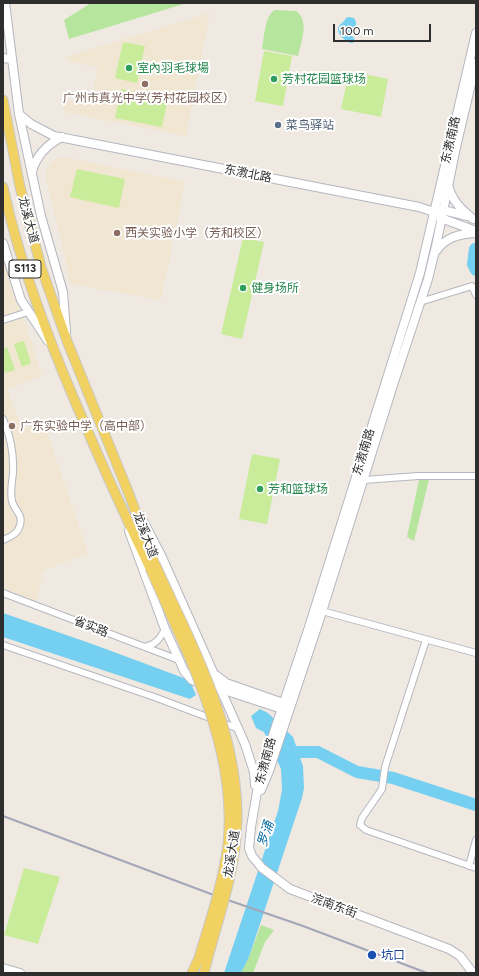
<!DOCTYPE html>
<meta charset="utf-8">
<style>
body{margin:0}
#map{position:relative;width:479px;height:976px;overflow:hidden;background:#efe9e1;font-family:Figtree,sans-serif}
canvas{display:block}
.frame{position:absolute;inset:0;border:4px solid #2e2e2e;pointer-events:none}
.scale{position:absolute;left:333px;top:24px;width:98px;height:18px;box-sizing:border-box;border:2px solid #2e2e2e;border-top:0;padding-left:5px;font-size:12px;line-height:14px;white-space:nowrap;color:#2e2e2e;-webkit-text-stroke:3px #fff;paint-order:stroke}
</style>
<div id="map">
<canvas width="479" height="976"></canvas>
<div class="frame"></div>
<div class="scale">100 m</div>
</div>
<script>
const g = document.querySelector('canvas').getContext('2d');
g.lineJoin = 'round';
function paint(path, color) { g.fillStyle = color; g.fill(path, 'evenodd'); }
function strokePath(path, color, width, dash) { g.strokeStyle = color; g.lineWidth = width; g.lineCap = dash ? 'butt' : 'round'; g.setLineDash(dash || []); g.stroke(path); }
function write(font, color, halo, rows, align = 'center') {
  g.font = font + ' Figtree,"Noto Sans SC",sans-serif'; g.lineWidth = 4; g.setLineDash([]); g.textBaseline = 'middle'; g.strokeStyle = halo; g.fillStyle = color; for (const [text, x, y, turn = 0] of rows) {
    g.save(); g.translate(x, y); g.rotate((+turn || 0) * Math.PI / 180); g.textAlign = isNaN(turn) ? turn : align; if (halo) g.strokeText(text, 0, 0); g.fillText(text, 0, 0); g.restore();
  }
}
paint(new Path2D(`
 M210,13L186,136L63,112L65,100L90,105L98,67L67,61L66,57Z
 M64,157L185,182L161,300L71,284L45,174L49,166L56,159Z
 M3,251L42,376L7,389L22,429L44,423L88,553L43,571L36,602L3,588Z`), '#f0e6d1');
paint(new Path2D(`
 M91,3H187L69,39L64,20Z
 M275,10L296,11C310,21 301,42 298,56L262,49C264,39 265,14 275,10Z
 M429,479L414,541L407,537L419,480Z
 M261,925L274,930L265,942L253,973H241L249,957Z`), '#b6e59e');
paint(new Path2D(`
 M123,42L145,46L137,83L115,78Z
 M264,51L292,56L283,106L255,101Z
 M349,71L388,79L381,117L341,109Z
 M121,89L168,98L162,127L115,118Z
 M77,169L125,179L119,208L70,197Z
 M243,238L264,242L242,339L221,334Z
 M24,341L31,363L22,367L14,344Z
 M7,347L15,370L5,373L3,366V349Z
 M252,454L280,459L267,524L239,519Z
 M24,868L60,877L38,944L4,935Z`), '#c9ec9a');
paint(new Path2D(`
 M349,17L354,18L356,22V26L350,33L355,40L353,43C348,44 337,35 338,28C338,25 344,23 346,18Z
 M3,613L95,645L181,677L190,681L196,695L190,699L3,637Z
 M260,709L268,713L293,737L303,766L304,788L302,798L249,957L241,973H224L278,811L282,790L281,769L264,732L256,728L251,716Z`), '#75cff0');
strokePath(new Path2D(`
 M475,249L473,264L476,270
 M287,752H318L357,772L393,778L476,805`), '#75cff0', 12);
const street = new Path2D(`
 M420,302L472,286L476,295
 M3,320L28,312
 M3,419C10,435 14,455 13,473C12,482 10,493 12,501C14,511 26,515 18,530C15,535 8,538 3,540
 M364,480L418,476H476
 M3,593L179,660
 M322,611L476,653
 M426,640L385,767L382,789L362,818L360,825L366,830L476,868
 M3,645L157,698L239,729
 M145,647C156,644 160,639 165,629
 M469,866L476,840`);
const secondary = new Path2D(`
 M5,3L19,114L41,216L63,292L66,332
 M3,58L11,59
 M19,114L31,124L54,136L419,207L434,212L441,218L476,231
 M32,172C36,156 48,144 62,137
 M448,185C452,201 461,209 473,219
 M439,211L443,210L467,216
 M3,243L21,300L48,341
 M436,251C446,237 459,234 476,233
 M140,515L161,555L245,744L254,772L255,785
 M129,531L165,629L181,664L184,671L192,680L203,684
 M217,676L226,683L283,703L286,706
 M218,688L282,709H285
 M261,790L269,771L320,618L393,385L428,279L436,246L456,147L476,63
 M3,968L20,973
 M473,973L460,956L449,949L290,889L262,868L252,856L249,848L251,827L260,774L309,627L420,273L476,33`);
const primary = new Path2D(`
 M3,100L20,187L41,267L67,341L129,494L155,564
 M3,187C19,260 45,331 74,399C98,456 123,512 150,568
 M192,973L199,958
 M204,973L207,961`);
strokePath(street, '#b4b7c1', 8);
strokePath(secondary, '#b4b7c1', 10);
strokePath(primary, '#c9c9c9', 11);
strokePath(street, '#fff', 6);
strokePath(secondary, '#fff', 8);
strokePath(primary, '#f2d163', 9);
strokePath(new Path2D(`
 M3,816L219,897L303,926L427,973`), '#a3a6b8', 2);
const primaryBridge = new Path2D(`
 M155,564C192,646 239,730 237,822C236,869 219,916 207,961
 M150,568C187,653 238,748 228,844C223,883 210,921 199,958`);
strokePath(primaryBridge, '#c9c9c9', 11, []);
strokePath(primaryBridge, '#f2d163', 9);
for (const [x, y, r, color] of [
 [129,68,4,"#2e9e5b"],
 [274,79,4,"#2e9e5b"],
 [145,84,4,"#8d6e63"],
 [278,125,4,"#5c6f8a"],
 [117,233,4,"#8d6e63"],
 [243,288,4,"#2e9e5b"],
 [12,426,4,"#8d6e63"],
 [260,489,4,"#2e9e5b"],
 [372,955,5,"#1a4fb4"]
]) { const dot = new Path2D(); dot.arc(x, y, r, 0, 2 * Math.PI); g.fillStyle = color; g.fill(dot); strokePath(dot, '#fff', 1.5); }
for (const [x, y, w] of [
 [25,269,32]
]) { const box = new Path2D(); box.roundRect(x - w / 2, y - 9, w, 18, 3); g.fillStyle = '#fff'; g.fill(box); strokePath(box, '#2e2e2e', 1); }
write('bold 11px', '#2e2e2e', null, [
 ["S113",25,269]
]);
write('12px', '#27864d', '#fff', [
 ["室內羽毛球場",137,68],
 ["芳村花园篮球场",282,79],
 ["健身场所",251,288],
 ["芳和篮球场",268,489]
], 'left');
write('12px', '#785e54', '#fff', [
 ["广州市真光中学(芳村花园校区)",145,98,"center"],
 ["西关实验小学（芳和校区）",125,233],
 ["广东实验中学（高中部）",20,426]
], 'left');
write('12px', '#4e5e75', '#fff', [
 ["菜鸟驿站",286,125]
], 'left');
write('12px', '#2e2e2e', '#fff', [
 ["东漖南路",451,140,-77],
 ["东漖北路",248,174,11],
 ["龙溪大道",28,220,75],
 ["东漖南路",364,452,-73],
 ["龙溪大道",145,535,69],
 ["省实路",91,627,21],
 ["东漖南路",266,761,-75],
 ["龙溪大道",232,854,-81],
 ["浣南东街",334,906,20]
]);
write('12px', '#164399', '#fff', [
 ["坑口",381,955]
], 'left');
write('italic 13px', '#0d6fa3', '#fff', [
 ["罗涌",266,834,-73]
]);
</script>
